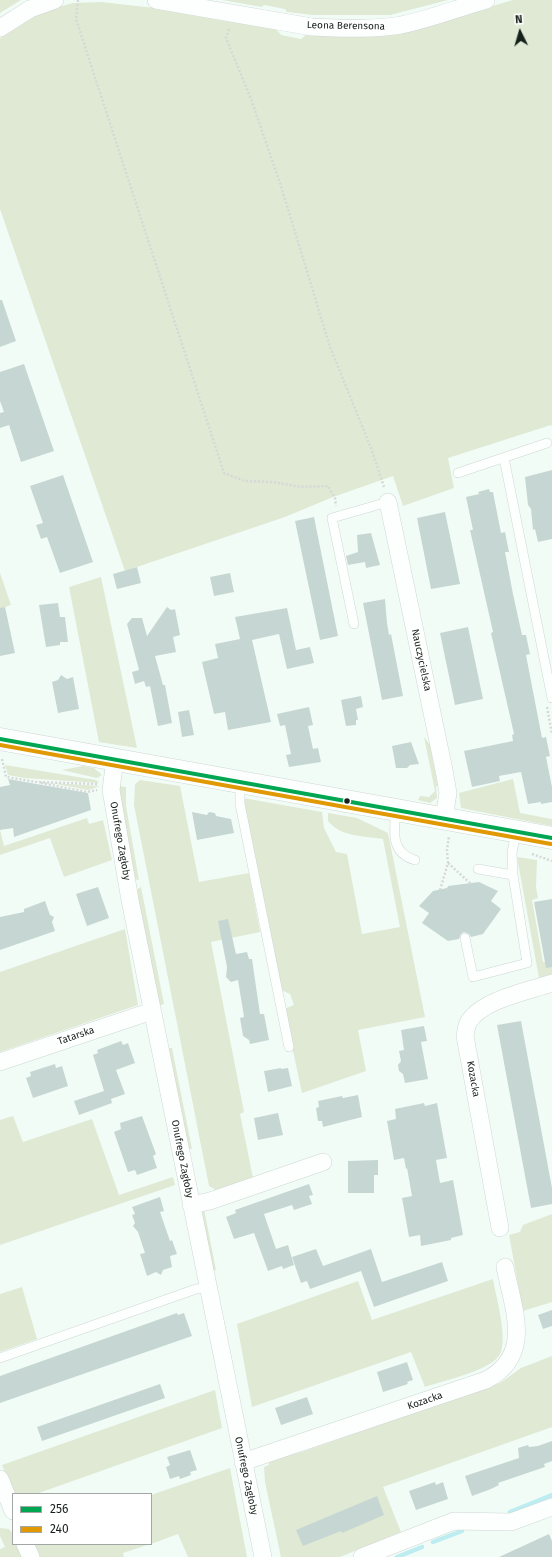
<!DOCTYPE html>
<meta charset="utf-8">
<style>
body{margin:0}
#map{position:relative;width:552px;height:1557px;overflow:hidden;background:#f2fcf7;font-family:"Fira Sans",sans-serif}
canvas{display:block}
.legend{position:absolute;left:12px;top:1493px;width:140px;height:52px;box-sizing:border-box;background:#fff;border:1px solid #a2a6a4;margin:0;padding:5px 7px;list-style:none;font-size:12px;color:#17211c}
.legend li{display:flex;align-items:center;gap:8px;height:20px}
.legend b{width:20px;border:1px solid #a2a6a4}
.north{position:absolute;left:500px;top:12px;width:40px;height:40px;-webkit-text-stroke:3px #fff;paint-order:stroke;rotate:355deg;font-size:11px;font-weight:700;line-height:16px;text-align:center;color:#17211c}
.north::after{content:'';display:block;margin:auto;width:14px;height:18px;background:#17211c;clip-path:polygon(50% 0,100% 100%,50% 72%,0 100%)}
</style>
<div id="map">
<canvas width="552" height="1557"></canvas>
<ul class="legend">
<li><b style="height:5px;background:#00a651"></b>256</li>
<li><b style="height:5px;background:#e19903"></b>240</li>
</ul>
<div class="north">N</div>
</div>
<script>
const g = document.querySelector('canvas').getContext('2d');
g.lineJoin = 'round';
function paint(path, color) { g.fillStyle = color; g.fill(path, 'evenodd'); }
function strokePath(path, color, width, dash) { g.strokeStyle = color; g.lineWidth = width; g.lineCap = dash ? 'butt' : 'round'; g.setLineDash(dash || []); g.stroke(path); }
function write(font, color, halo, rows, align = 'center') {
  g.font = font + ' "Fira Sans",sans-serif'; g.lineWidth = 4; g.setLineDash([]); g.textBaseline = 'middle'; g.strokeStyle = halo; g.fillStyle = color; for (const [text, x, y, turn = 0] of rows) {
    g.save(); g.translate(x, y); g.rotate((+turn || 0) * Math.PI / 180); g.textAlign = isNaN(turn) ? turn : align; if (halo) g.strokeText(text, 0, 0); g.fillText(text, 0, 0); g.restore();
  }
}
paint(new Path2D(`
 M0,0H21L0,13Z
 M222,0H448L390,15H313L287,12L285,9L264,5L262,7Z
 M513,0H552V427L551,425L448,458L454,488L403,506L393,476L333,497L285,517L125,571L0,209V38L32,17L55,8L73,3L101,2L164,9L276,29L281,35L301,39L307,34L448,19Z
 M0,573L11,605L0,609Z
 M101,577L137,748L99,742L69,587Z
 M424,737L430,745L438,786H436L437,798L430,803L418,800L420,796L429,797L435,791Z
 M5,765L96,780L99,783L24,778L8,775Z
 M83,766L94,768L102,775L97,778L62,770Z
 M513,779L520,813L552,819V826L461,808L459,793Z
 M140,780L180,786L199,882L249,873L260,932L211,942L244,1112L240,1114L253,1178L217,1191L209,1186L134,805L135,784Z
 M51,783L100,786L88,790Z
 M118,786L126,787V806L139,880L134,879Z
 M243,798L322,812L324,828L336,852L347,854L362,934L400,927L383,839C364,836 341,837 328,821V813L357,818L388,833L425,1017L358,1030L366,1071L302,1093L284,1009L294,1005L290,994L281,990Z
 M87,818L89,824L103,820L112,860L64,877L50,838L0,855V830L4,846Z
 M517,857L537,860L536,887L538,898L532,900L543,962L552,961V974L539,978Z
 M141,887L164,1004L158,1006L136,890Z
 M125,929L138,1005L0,1052V972Z
 M168,1048H172L192,1149H188Z
 M13,1116L23,1142L92,1119L119,1195L173,1177L175,1185L0,1245V1120Z
 M204,1209L216,1270L213,1271L201,1215Z
 M552,1214V1302L523,1311L509,1235L520,1232L523,1225Z
 M493,1279C496,1298 507,1333 501,1352C495,1370 442,1381 425,1387L411,1352L252,1407L237,1324L358,1281L372,1320Z
 M22,1287L37,1339L0,1352V1294Z
 M552,1356V1427L383,1487L401,1532L340,1557H281L265,1482L264,1467L269,1465L268,1460L302,1452L500,1383L521,1368Z
 M215,1390L222,1428L36,1494H14L2,1465Z
 M230,1468L247,1557H188L178,1534L151,1544V1495Z
 M0,1528L9,1529L13,1534V1544H21L26,1557H0V1549L5,1547L0,1536Z
 M33,1544H150L123,1553L124,1557H38Z`), '#dfe9d4');
strokePath(new Path2D(`
 M510,1512L552,1495
 M433,1542L462,1531
 M397,1557L422,1547`), '#bdedf1', 4.5);
paint(new Path2D(`
 M0,300H2L16,341L0,347Z
 M24,364L54,451L21,462L9,425L0,428V413L4,412L0,401V372Z
 M552,470V539L538,542L535,529L533,530L531,509L528,505L525,477Z
 M63,475L93,562L60,573L47,537L41,539L36,525L43,523L30,486Z
 M489,489L490,492H493L501,533L505,532L509,552H505L513,594L522,635H526L530,654L526,655L542,738L546,737L550,756L546,757L552,787V802L541,804V802L528,804L521,772L499,776L500,781L472,787L464,751L513,741L512,735L514,734L491,633L493,632L470,530H473L466,497L479,494L478,492Z
 M445,512L460,584L431,589L417,518Z
 M314,517L338,636L320,640L295,521Z
 M371,533L380,565L366,568L365,562L348,565L346,556L358,552L357,535Z
 M137,567L141,583L117,589L113,574Z
 M230,573L234,592L214,596L210,577Z
 M385,599L387,623L389,635L391,634L403,696L382,700L363,603Z
 M58,603L60,617H65L68,642H60V645L46,647L39,605Z
 M5,607L15,653L0,656V608Z
 M167,607L171,610L175,609L180,635L173,637L176,652L155,656L163,685H165L172,723L158,726L150,686L146,687L144,681L135,684L132,672L139,670L127,624L132,618H142L147,636Z
 M287,608L296,650L310,647L314,663L287,669L279,634L252,640L271,722L228,730L225,712L214,714L202,662L218,658L215,644L240,639L235,617Z
 M468,627L483,699L455,705L440,633Z
 M61,675L67,679L73,677L79,709L58,713L52,682L58,680Z
 M361,696L363,707L356,709L358,720H356V725L346,726L341,700Z
 M309,707L313,725L308,726L313,749L318,748L321,762L289,767L286,755L291,754L285,725L280,726L277,714Z
 M189,710L194,735L182,737L178,712Z
 M411,742L419,764L410,765L407,768H396L392,746Z
 M8,779L88,793L91,810L14,837L13,828L0,830V787L10,785Z
 M192,812L207,815L209,812L215,813L216,816L231,819L234,833L197,840Z
 M479,882L498,891L491,901L501,909L483,934L471,937L469,934L464,932L461,934L459,939L448,941L422,923L429,913L419,906L433,891L447,888L448,886Z
 M98,887L109,918L87,926L76,894Z
 M552,899V967L546,968L534,902Z
 M45,901L50,915L54,917L52,922L55,931L0,950V917L24,912V909Z
 M228,919L236,954L247,952L249,959H252L260,1014H264L269,1040L250,1044L249,1040L243,1036L240,1018L244,1017L238,980L231,982L226,977L227,967L218,921Z
 M521,1021L552,1188V1204L531,1208L497,1025Z
 M424,1026L427,1041L421,1042L428,1079L405,1083L403,1074L399,1071L398,1065L401,1061L399,1051L404,1050L401,1030Z
 M121,1041L123,1045L128,1043L135,1063L116,1070L125,1094L111,1099L112,1103L79,1115L74,1101L104,1091L93,1055L98,1053L97,1050Z
 M55,1064L56,1068L62,1066L68,1086L33,1098L26,1078L31,1076L30,1072Z
 M281,1068V1069L288,1068L292,1086L268,1092L264,1071Z
 M358,1095L362,1117L323,1127L322,1121H318L316,1108L319,1107L318,1101L342,1096L343,1098Z
 M424,1103L425,1106L437,1103L447,1158L436,1160L440,1183L453,1180L463,1235L451,1238V1240L421,1246L420,1235L409,1237L402,1198L412,1196L407,1168L406,1169L404,1158L394,1160L387,1121L396,1119L395,1109Z
 M278,1113L283,1135L258,1140L254,1118Z
 M142,1116L156,1154L153,1156L157,1168L137,1175L135,1170L128,1172L114,1132L121,1129L120,1123Z
 M378,1160V1175H374V1193H348V1161Z
 M309,1184L313,1195L309,1196L312,1204L294,1210L292,1205L264,1214L276,1249L288,1245L294,1265L283,1269L282,1266L268,1271L254,1233L234,1239L226,1217L236,1213L235,1210Z
 M160,1197L164,1211L160,1212L170,1241L172,1240L177,1254L170,1256L172,1267L163,1270L161,1275L156,1272L147,1276L140,1254L145,1253L138,1232L133,1226L135,1223L132,1215L135,1214L132,1207Z
 M316,1249L323,1266L371,1249L382,1282L442,1262L448,1281L374,1307L361,1271L310,1289L307,1281L301,1283L292,1257Z
 M552,1310V1326L543,1329L538,1315Z
 M177,1313L178,1315L184,1313L192,1336L0,1403V1376Z
 M407,1362L413,1380L407,1382L408,1384L383,1392L377,1372Z
 M160,1384L165,1398L42,1441L37,1427Z
 M307,1397L313,1414L281,1425L275,1408Z
 M552,1441V1461L544,1464L545,1467L498,1483L499,1485L491,1489L472,1496L465,1476L519,1458L518,1448L528,1445L529,1447L538,1446Z
 M190,1450L197,1470L190,1472L191,1475L180,1479L179,1476L170,1479L166,1467L170,1465L167,1457Z
 M435,1482L436,1485L443,1482L448,1499L416,1510L409,1491Z
 M377,1496L384,1515L342,1533L341,1531L303,1546L296,1530Z
 M549,1534L552,1541V1557H499Z`), '#c6d7d3');
const lane = new Path2D(`
 M504,458L552,698
 M458,473L547,443
 M354,624L332,518L388,502
 M240,781V804L289,1047
 M396,810C394,830 390,853 415,860
 M513,875L512,853L516,831
 M465,938L473,977L527,963L513,875L478,869
 M0,1358L196,1289L209,1288`);
const street = new Path2D(`
 M156,0L312,27C341,28 372,30 401,25C430,19 458,8 486,0
 M0,28L30,9L55,0
 M388,502L444,770L448,793L444,818
 M115,759L111,790L130,900L263,1557
 M0,1062L152,1011
 M191,1205L210,1201L323,1162
 M500,1228L465,1036C466,1032 466,1027 468,1023C480,1000 529,991 552,983
 M243,1462L486,1380C534,1355 513,1309 505,1267
 M0,1479L13,1511
 M25,1544L31,1557
 M362,1557L454,1521L511,1522L552,1507`);
const secondary = new Path2D(`
 M0,739L552,838`);
strokePath(lane, '#cdd7d2', 10);
strokePath(street, '#cdd7d2', 18);
strokePath(secondary, '#cdd7d2', 23);
strokePath(new Path2D(`
 M78,0L76,19L224,473L245,481L273,482L301,487L328,486L335,498L336,506
 M229,29L226,38L251,99L281,186L330,347L371,448L384,487
 M547,707L552,734
 M2,759L6,777L36,782L97,784
 M41,783L87,792L97,790
 M532,854L552,861
 M448,863L471,884
 M440,890L448,863L447,850L449,836`), '#d6d8d7', 2.5, [2, 2]);
strokePath(lane, '#fdfffe', 9);
strokePath(street, '#fdfffe', 17);
strokePath(secondary, '#fdfffe', 22);
strokePath(new Path2D(`
 M0,739L552,838`), '#00a651', 4);
strokePath(new Path2D(`
 M0,745L551,844`), '#e19903', 4);
for (const [x, y, r, color] of [
 [347,801,3.5,"#17211c"]
]) { const dot = new Path2D(); dot.arc(x, y, r, 0, 2 * Math.PI); g.fillStyle = color; g.fill(dot); strokePath(dot, '#fff', 1.5); }
write('10px', '#17211c', '#fff', [
 ["Leona Berensona",346,26,1],
 ["Nauczycielska",421,660,78],
 ["Onufrego Zagłoby",120,841,80],
 ["Tatarska",76,1036,-19],
 ["Kozacka",473,1079,80],
 ["Onufrego Zagłoby",182,1159,79],
 ["Kozacka",425,1401,-19],
 ["Onufrego Zagłoby",246,1476,78]
]);
</script>
